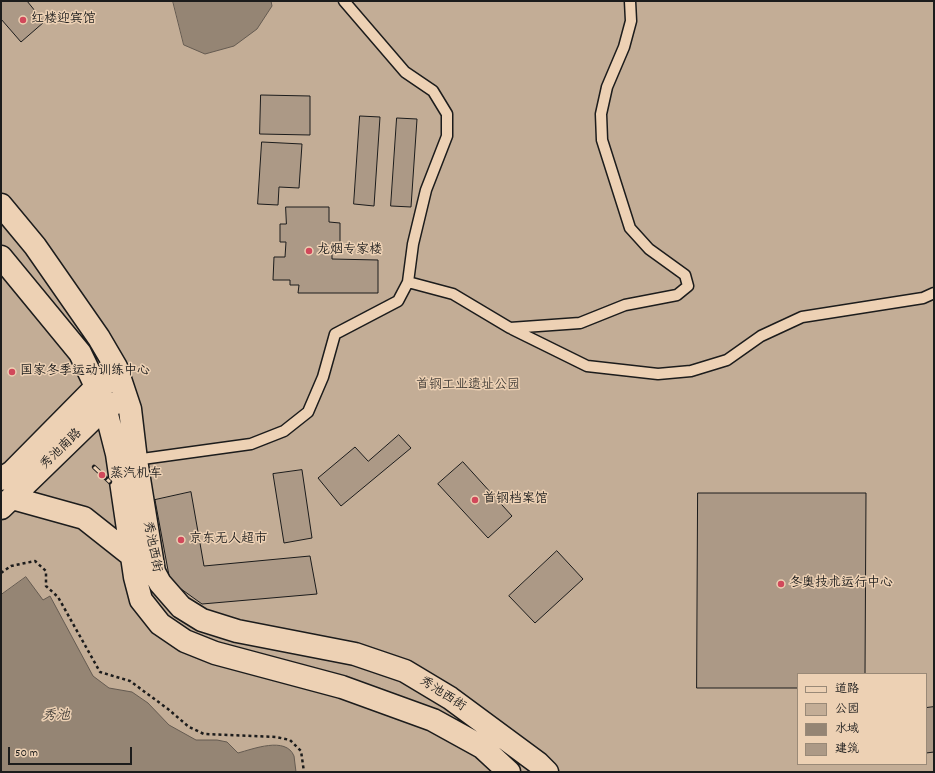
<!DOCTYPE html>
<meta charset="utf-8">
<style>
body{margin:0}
#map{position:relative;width:935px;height:773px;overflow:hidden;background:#e5caae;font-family:Dekko,"LXGW WenKai TC",sans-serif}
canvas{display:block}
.frame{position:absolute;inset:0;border:2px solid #1c1c1c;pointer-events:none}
.legend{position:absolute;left:797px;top:673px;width:130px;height:92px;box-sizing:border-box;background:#edd1b4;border:1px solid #998977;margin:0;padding:5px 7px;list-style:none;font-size:12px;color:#1c1c1c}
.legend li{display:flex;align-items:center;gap:8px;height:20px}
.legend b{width:20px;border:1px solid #998977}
.scale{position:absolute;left:8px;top:747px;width:124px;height:18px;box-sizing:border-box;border:2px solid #1c1c1c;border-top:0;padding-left:5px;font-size:12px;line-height:14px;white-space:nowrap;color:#1c1c1c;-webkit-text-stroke:3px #edd1b4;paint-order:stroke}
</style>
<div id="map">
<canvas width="935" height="773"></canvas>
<div class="frame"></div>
<ul class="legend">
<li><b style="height:5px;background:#edd1b4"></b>道路</li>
<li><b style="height:11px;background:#c3ad96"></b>公园</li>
<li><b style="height:11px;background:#958574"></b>水域</li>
<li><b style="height:11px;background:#ac9986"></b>建筑</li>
</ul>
<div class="scale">50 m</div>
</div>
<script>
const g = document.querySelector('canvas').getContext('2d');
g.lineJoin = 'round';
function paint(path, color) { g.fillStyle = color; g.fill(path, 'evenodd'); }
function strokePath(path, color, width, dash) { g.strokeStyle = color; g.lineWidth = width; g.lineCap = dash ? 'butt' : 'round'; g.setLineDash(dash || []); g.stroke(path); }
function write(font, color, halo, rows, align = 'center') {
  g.font = font + ' Dekko,"LXGW WenKai TC",sans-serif'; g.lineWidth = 3; g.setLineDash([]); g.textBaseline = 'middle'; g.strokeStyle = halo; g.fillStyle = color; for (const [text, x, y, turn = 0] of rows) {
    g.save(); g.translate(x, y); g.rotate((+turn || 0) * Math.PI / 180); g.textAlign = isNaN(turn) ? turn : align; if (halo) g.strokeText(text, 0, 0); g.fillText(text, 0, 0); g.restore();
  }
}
paint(new Path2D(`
 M1,1H934V772H1ZM798,674H926V764H798Z`), '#c3ad96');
const water = new Path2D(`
 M173,1H271L272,6L257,29L234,46L205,54L184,45Z
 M26,577L43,600L50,596L93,676L109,688L132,692L148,703L169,725L196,740H217L227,742L238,753C253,749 286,736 294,756C295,761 295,767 296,772H1V595Z`);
paint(water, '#958574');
strokePath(water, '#655b51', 1);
const building = new Path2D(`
 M1,1H27L44,22L21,42L1,19Z
 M261,95L310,96V135L260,134Z
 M360,116L380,117L374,206L354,204Z
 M397,118L417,119L411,207L391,206Z
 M262,142L302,144L299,188L279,187L278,205L258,204Z
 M286,207H329V222L340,223V246H332V259L378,260V293H298L299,285H290V280H273L274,257H285L286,242H280V224H286Z
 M399,435L411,448L341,506L318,478L355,447L368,461Z
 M463,462L512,516L488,538L438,484Z
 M302,470L312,538L284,543L273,474Z
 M191,492L204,566L310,556L317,594L202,604L170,581L155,500Z
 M698,493H866L865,674H798V688H697Z
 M557,551L583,579L535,623L509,596Z
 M934,707V752L926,753V708Z`);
paint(building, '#ac9986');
strokePath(building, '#1c1c1c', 1);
const service = new Path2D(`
 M344,1L405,72L433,91L447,114V136L426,190L413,244L408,282
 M512,329L587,366L658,374L691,371L727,360L761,336L802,317L923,298L934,293
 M135,460L251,444L284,431L308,412L323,377L335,334L398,301L408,282L453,294L510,328L580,323L625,305L677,295L688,286L685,275L649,249L630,228L602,140L601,114L607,87L624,47L631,21L630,1`);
const tertiary = new Path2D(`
 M1,205L35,246L99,338L116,367L130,409L136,460L154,572L160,583L181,607L202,620L237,631L355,654L405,671L450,698L538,763L547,772
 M1,257L80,353L104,403L117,454L135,577L141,600L160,624L185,641L215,653L342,687L433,720L482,747L509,772
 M1,479L12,472L96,387L109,382
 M12,498L84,518L132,556
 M1,508L105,407L116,403`);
strokePath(service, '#1c1c1c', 13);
strokePath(tertiary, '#1c1c1c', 25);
strokePath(new Path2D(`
 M1,573L11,566L35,561L46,571V586L58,597L100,672L130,681L168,709L189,727L204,734L276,737L290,740L301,751L304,772`), '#1c1c1c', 2.5, [3, 3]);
strokePath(service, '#edd1b4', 10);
strokePath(tertiary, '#edd1b4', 22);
const rail = new Path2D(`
 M94,467L110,482`);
strokePath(rail, '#1c1c1c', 4.5);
strokePath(rail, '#edd1b4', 3, [9]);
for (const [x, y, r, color] of [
 [23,20,4,"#d1495b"],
 [309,251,4,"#d1495b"],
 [12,372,4,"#d1495b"],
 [102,475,4,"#d1495b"],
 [475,500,4,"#d1495b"],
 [181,540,4,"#d1495b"],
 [781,584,4,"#d1495b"]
]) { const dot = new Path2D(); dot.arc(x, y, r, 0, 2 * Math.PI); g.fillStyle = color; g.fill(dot); strokePath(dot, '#edd1b4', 1.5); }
write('13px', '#1c1c1c', '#edd1b4', [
 ["红楼迎宾馆",31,20],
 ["龙烟专家楼",317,251],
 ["国家冬季运动训练中心",20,372],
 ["蒸汽机车",110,475],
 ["首钢档案馆",483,500],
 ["京东无人超市",189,540],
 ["冬奥技术运行中心",789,584]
], 'left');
write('13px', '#46403a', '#edd1b4', [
 ["首钢工业遗址公园",468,386]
]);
write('13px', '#1c1c1c', '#edd1b4', [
 ["秀池南路",62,450,-44],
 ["秀池西街",151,547,79],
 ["秀池西街",442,695,33]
]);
write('italic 14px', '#46413b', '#edd1b4', [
 ["秀池",56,717]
]);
</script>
